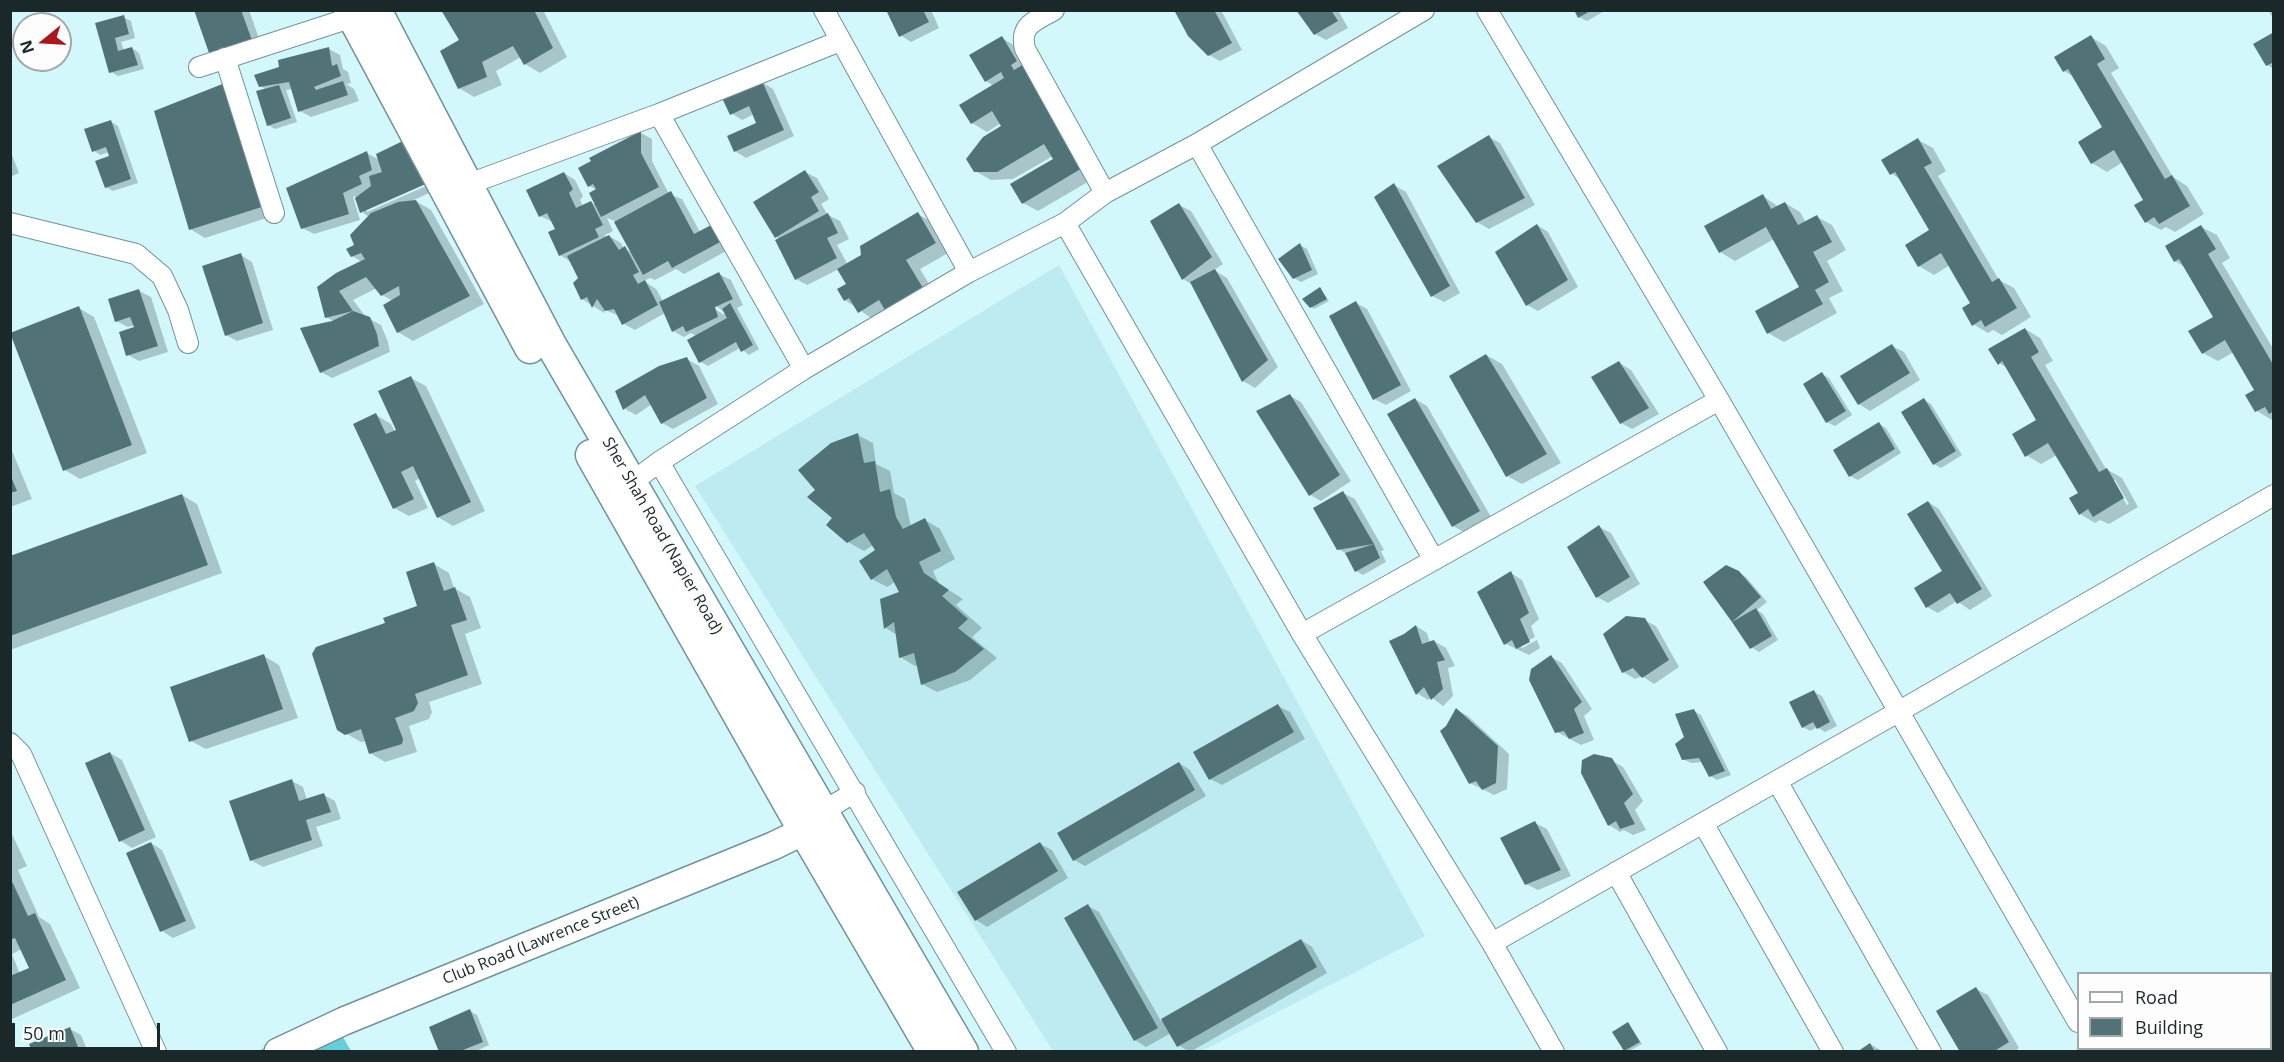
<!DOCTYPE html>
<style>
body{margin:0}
#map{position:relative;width:2284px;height:1062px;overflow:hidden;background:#d2f8fc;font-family:"Open Sans",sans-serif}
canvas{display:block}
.frame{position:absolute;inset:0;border:12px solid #1a282a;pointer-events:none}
.legend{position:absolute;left:2077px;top:972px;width:195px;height:78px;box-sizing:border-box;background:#fdfdfd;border:2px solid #a2a8a9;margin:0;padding:8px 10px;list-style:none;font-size:18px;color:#1a282a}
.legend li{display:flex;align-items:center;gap:12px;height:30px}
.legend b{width:30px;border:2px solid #a2a8a9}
.north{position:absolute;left:12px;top:12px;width:60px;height:60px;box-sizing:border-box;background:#fdfdfd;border:2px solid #a2a8a9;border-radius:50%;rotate:252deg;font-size:16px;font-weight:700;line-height:24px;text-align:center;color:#1a282a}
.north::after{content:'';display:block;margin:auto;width:21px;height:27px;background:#ab171f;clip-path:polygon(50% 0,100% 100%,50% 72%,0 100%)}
.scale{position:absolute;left:12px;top:1023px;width:148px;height:27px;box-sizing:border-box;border:3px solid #1a282a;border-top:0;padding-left:8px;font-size:18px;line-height:21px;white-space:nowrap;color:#1a282a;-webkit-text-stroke:4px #fdfdfd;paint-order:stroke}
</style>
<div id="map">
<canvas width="2284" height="1062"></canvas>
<div class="frame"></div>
<ul class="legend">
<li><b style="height:8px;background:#fff"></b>Road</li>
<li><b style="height:16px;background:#517377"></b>Building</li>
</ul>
<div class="north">N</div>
<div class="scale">50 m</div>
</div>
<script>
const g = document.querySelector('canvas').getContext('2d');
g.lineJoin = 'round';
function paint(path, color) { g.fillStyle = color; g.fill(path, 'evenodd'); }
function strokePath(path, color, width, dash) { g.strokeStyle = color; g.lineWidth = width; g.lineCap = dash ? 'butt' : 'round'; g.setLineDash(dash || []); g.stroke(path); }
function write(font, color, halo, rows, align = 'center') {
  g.font = font + ' "Open Sans",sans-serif'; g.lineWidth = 6; g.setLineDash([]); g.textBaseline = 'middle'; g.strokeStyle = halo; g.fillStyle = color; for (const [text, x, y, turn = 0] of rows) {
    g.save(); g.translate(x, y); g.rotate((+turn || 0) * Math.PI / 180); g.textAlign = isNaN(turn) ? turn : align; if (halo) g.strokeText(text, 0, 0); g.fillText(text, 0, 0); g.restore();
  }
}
paint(new Path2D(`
 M1059,265L1425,936L1202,1051H1053L695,486Z`), '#bdebf1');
paint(new Path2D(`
 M332,1018L351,1051L256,1052Z`), '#64cfdc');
paint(new Path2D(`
 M195,10H249L263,50L221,59L210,52Z
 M442,10H543L567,57L540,73L525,64L521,57L496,71L502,85L474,97L459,88L461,40Z
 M888,10H931L939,28L911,42L900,35Z
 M1176,10H1221L1242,50L1220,61L1209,55Z
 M1298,10H1338L1348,28L1326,40L1315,34Z
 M1576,10H1606L1587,21L1579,17Z
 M2268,10H2274V20Z
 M123,17L131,21L135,38L121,42L124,51L132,48L139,53L144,69L118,76L111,72L97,24Z
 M2274,33V69L2267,65Z
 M2091,37L2106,46L2119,68L2111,73L2173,177L2187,186L2204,214L2175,232L2166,227L2161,230L2146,222L2145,201L2123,162L2107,172L2092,163L2105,128L2074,77L2064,71Z
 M1002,38L1017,47L1098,176L1038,211L1023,203L1055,159L1053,156L1013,179L991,180L975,171L1003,127L1001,123L987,132L972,123L994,86L986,81Z
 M329,49L340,55L343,69L348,72L351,83L346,84L354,89L359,101L311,117L300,111L293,89L286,90L297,122L275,129L268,125L267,90L260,86Z
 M762,82L773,89L794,136L746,158L735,151L758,124L754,114L742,120L731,113Z
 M156,112L279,214L205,238L190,229Z
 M110,121L118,126L138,183L113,191L106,187L111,157L109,152L100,155L93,150Z
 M641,133L652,139V161L669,194L682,199L700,232L713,225L732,248L684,274L676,269L655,280L650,278L644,281L656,289L663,301L719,274L731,280L743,305L737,308L759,349L749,355L740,348L708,366L701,362L689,340L696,336L691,333L684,337L673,331L665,313L635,330L624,324L619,316L605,310L604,313L582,299L580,278L571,262L560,255L557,230L553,222L540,216L528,191L564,173L575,180L583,196L580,200L583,206L591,202L598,206L597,190L589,186ZM607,218L615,221L632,252L624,249L621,243L609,236L606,238L605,235L613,231ZM709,302L725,312V315L707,305Z
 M1489,137L1500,143L1535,205L1489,229L1477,222Z
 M1918,140L1933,148L1946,171L1938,176L1999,280L2014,288L2031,317L2002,335L1993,330L1988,333L1973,324L1972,304L1950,265L1934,275L1919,266L1931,231L1902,180L1892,174Z
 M406,141L367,209V212L435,182L438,189L414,200L431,210L484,304L413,341L398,332L393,301L382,295L377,288L353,300L366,317L381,325L388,342L390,352L332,378L321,372L335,322L326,317L319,288L362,262L352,256L369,217L362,212L355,196L353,197L360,220L314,234L302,228L367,153L379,160Z
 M10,150L19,173L10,177Z
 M805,172L817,178L829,199L821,204L828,215L840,221L849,239L837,245L848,265L918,214L933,223L950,252L920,269L937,297L874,320L845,300L848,285L839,269L807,285L796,279L780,239L776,237Z
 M1394,185L1406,192L1460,293L1444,302L1432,296Z
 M1763,196L1779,207L1785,203L1800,212L1806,223L1817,217L1832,225L1846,250L1827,261L1843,291L1829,298L1837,313L1784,342L1768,333L1801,288L1774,239L1735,261L1720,252Z
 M1179,205L1191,211L1223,264L1214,270L1227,278L1278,367L1255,388L1243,381L1193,285L1183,279L1152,222Z
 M1537,225L1548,232L1578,287L1538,311L1527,305Z
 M2201,227L2217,235L2230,258L2222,263L2274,350V419L2272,420L2257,411L2256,390L2234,352L2218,361L2203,353L2215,317L2185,267L2175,261Z
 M1300,245L1307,249L1318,274L1301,282L1294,278Z
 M241,255L252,262L273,330L237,341L226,335Z
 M1320,289L1329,301L1314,309L1311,307Z
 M139,291L151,297L168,352L139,361L128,355L136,328L135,325L128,327L116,321Z
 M1356,303L1367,309L1411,391L1386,405L1374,399Z
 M79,308L94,317L147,453L80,479L65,470Z
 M2025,329L2040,338L2053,361L2045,365L2106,469L2122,478L2138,507L2109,524L2100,520L2095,523L2080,514V493L2057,455L2041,464L2026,455L2039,420L2009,369L1999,363ZM2112,479L2115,480L2129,504L2127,505Z
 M1892,346L1904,352L1920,380L1870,411L1859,404Z
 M1486,355L1502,364L1561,463L1522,484L1507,476Z
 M687,359L699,366L718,404L673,429L662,423L652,404L636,415L625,409Z
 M1619,363L1631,370L1659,414L1632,429L1621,423Z
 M1822,374L1829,378L1852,415L1835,426L1827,422Z
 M411,378L426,386L485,511L453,526L438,517L420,478L415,481L428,508L409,516L394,508L376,415L391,424L395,432L398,430Z
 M1290,396L1301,402L1351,481L1321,501L1310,495Z
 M1415,399L1427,406L1491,517L1464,532L1453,526Z
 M1924,400L1931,404L1962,455L1941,468L1934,464Z
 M1879,424L1886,428L1901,453L1858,480L1850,476Z
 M858,435L873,443L876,464L890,471L894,493L905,499L911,527L925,520L940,529L955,559L933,571L939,584L963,599L956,605L982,628L972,637L997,658L970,680L937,692L922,684L918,665L915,666L900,657L897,635L886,628L882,600L901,593L895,582L887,587L872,579L877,551L873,545L864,551L848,542L817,490Z
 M10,446L32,499L10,507Z
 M1343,493L1355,499L1384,550L1381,551L1386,562L1363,575L1356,571L1347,554L1338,549Z
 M182,495L197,504L222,573L10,650V557Z
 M1928,502L1939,509L1992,596L1970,610L1957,601L1938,613L1927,607L1944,572Z
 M1599,527L1611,533L1640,584L1608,603L1597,597Z
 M434,564L449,573L454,588L470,597L481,628L465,634L482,684L429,702L432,712L429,719L409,726L417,752L385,762L370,753L366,741L361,742L338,729L387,624L419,607Z
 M1738,572L1746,577L1767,602L1757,610L1763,614L1778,640L1759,652L1751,647L1733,621Z
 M1511,573L1522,580L1539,619L1531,626L1535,637L1520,645L1522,648L1537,640L1540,648L1529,655L1506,644Z
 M1644,620L1656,626L1679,667L1654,684L1642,676L1635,679L1623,672Z
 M1416,626L1427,633L1430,643L1434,641L1446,648L1455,666L1448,668L1453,696L1443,706L1431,697L1428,700L1417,693L1405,635Z
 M264,656L279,665L298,718L206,749L191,741Z
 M1551,657L1562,663L1592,709L1584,716L1594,740L1581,745L1557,732Z
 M1814,692L1822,696L1837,726L1825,732L1817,727L1810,731L1803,727Z
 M1278,706L1290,712L1305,739L1222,785L1210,779Z
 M1457,710L1468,716L1509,754L1507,789L1494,795L1470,783Z
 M1694,711L1701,715L1731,775L1717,780L1710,776L1703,762L1691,763L1683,759L1686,737Z
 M110,753L122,760L156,837L132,848L121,841Z
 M1611,760L1623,767L1643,801L1635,810L1646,830L1633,835L1624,830L1620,832L1609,825Z
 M1179,763L1190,770L1206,796L1085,866L1074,860Z
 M292,781L303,787L307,800L324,795L335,801L341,819L316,827L323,846L263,867L251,860Z
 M1535,823L1547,829L1571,876L1538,890L1526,884Z
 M10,830L27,866L18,870L39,917L50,924L80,988L10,1020ZM22,949L31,969L20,974L12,954Z
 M151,843L162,850L196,928L173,938L162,931Z
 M1040,844L1052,850L1068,878L987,927L976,920Z
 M1088,906L1099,912L1161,1021L1301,940L1312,947L1327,973L1190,1052L1178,1045L1171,1033L1146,1047L1135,1040Z
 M1976,989L1988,995L2019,1048L2014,1052H1962Z
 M470,1011L477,1015L489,1045L474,1052H441Z
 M1628,1024L1642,1044L1627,1052L1625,1050Z
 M70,1029L81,1035L88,1052H34Z
 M2274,1035V1048L2270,1043V1036Z
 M1870,1044L1882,1051V1052H1859Z`), '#0003');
paint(new Path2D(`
 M194,10H241L253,43L234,50L232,45L209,53Z
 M441,10H534L553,48L524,65L513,46L482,62L487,77L458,89L440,51L459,40Z
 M886,10H923L929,22L899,37Z
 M1174,10H1214L1232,43L1208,56L1188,36Z
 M1296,10H1331L1338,21L1314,35Z
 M1574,10H1592L1578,18Z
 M124,15L129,34L115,38L118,51L132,47L138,65L109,73L95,23Z
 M2274,32V62L2266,66L2253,44Z
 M2091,35L2105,59L2097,64L2165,179L2172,175L2190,206L2159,224L2154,217L2145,223L2134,205L2143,200L2114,150L2091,164L2078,142L2102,127L2068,69L2063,72L2054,57Z
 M1002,36L1017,61L1011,65L1014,70L1024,64L1084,167L1022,204L1010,184L1053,159L1044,144L997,172H974L966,159L983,137L1001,126L992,111L971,124L959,105L1004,78L1001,72L985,82L969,55Z
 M329,47L332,66L337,64L341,76L314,87L316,90L343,81L348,95L298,112L289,82L259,87L254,75L279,67L278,60Z
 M762,81L784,130L734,152L727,136L756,123L749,106L730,115L722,98Z
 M225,83L265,206L189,230L154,111Z
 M279,85L291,118L267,126L256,91Z
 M111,120L131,179L105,188L95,161L109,156L106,147L92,152L84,129Z
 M641,131V153L659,187L601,217L589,193L596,189L593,184L588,187L578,168L591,161L589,158Z
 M1489,135L1525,198L1476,223L1437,166Z
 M1918,138L1932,163L1924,167L1992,282L1999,278L2017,308L1985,327L1981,320L1972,326L1962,308L1970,303L1941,253L1918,267L1905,245L1929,230L1895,172L1890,175L1881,160Z
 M407,139L428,183L360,213L355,198L371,186L369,176L382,172L376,154Z
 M367,151L372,170L359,176L362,184L343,193L349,214L301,229L286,188Z
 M805,170L819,192L811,197L819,211L775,238L753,202Z
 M564,172L573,189L569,193L576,208L591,201L603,225L595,229L599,237L559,256L548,232L555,229L547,213L539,217L526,190Z
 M1394,183L1450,286L1431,297L1374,197Z
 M671,191L694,234L713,224L722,241L672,268L668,261L643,275L614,222Z
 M1763,194L1771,209L1785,202L1798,225L1817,215L1832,242L1813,252L1829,282L1815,290L1823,304L1767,334L1755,311L1799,287L1766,227L1719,253L1704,226Z
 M416,200L470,296L397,333L383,305L400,295L399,286L381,296L366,277L339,291L353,311L370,317L377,334L379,346L320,373L300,328L332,321L353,311L325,318L317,287L336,273L365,259L361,253L351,257L346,249L354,245L350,235L371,213L398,202Z
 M1179,203L1212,257L1182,280L1150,221Z
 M918,212L936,243L906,260L923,288L885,310L879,300L858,313L849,298L844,301L837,289L846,284L837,269L861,255L860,246Z
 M828,213L838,233L827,238L837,258L795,280L775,240Z
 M1537,224L1568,280L1526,306L1495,252Z
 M2201,225L2216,249L2208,254L2274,366V411L2269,414L2265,407L2255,412L2245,395L2254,390L2225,340L2202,354L2188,331L2213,317L2179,259L2174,262L2165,246Z
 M609,235L619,250L625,246L639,272L633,275L638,284L645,280L658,305L622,325L614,309L605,311L597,299L592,308L587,297L581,300L573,283L578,278L567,256Z
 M1300,243L1312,270L1293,279L1278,259Z
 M241,253L263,323L225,336L202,266Z
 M1215,269L1268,360L1242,382L1190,282Z
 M719,272L733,299L715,307L718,317L686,332L683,326L672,332L659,302Z
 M1320,287L1327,299L1310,308L1302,299Z
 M139,289L158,346L126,356L119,332L134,327L130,317L115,322L108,299Z
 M1356,301L1401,385L1373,400L1329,316Z
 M730,303L753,345L741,352L736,342L699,363L687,340L727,318L722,309Z
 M79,306L132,445L63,471L10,333Z
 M2025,328L2039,352L2031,357L2099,472L2107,468L2124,498L2093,517L2088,509L2079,515L2069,498L2078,493L2048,443L2025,457L2012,434L2036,420L2002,361L1998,365L1988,349Z
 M1892,344L1910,373L1858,405L1840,376Z
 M1486,354L1547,454L1506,477L1449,376Z
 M687,357L707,398L661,424L645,395L623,410L615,391L659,366Z
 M1619,361L1649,408L1620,424L1591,377Z
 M1822,372L1846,411L1826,423L1803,384Z
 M411,376L471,502L437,518L413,466L401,472L414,499L393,509L353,424L376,413L386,434L396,430L378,391Z
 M1290,394L1340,475L1309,496L1256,411Z
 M1415,398L1480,511L1452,527L1387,414Z
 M1924,398L1956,451L1933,465L1901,412Z
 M1879,422L1895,449L1849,477L1833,450Z
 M858,433L864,463L875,461L880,492L890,489L896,517L903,529L925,518L941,551L919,562L924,573L949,590L942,596L968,619L958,628L984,649L955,672L921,685L914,653L899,658L894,622L884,629L880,599L899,592L887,569L871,580L859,561L875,550L864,533L847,543L826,525L832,518L807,497L815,490L798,470L831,443Z
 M10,474L17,491L10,493Z
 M1343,491L1374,544L1337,550L1313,508Z
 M182,494L208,565L10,636V556Z
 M1928,501L1982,589L1957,604L1950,593L1926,608L1914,588L1942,571L1907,514Z
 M1599,525L1630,577L1596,598L1567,547Z
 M1374,544L1380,558L1355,572L1345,553Z
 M434,562L444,591L455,587L467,620L451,625L468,675L415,694L418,703L414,711L395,718L403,739L402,744L369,754L361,729L345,735L337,730L312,654L316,647L385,623L383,618L417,606L406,572Z
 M1726,565L1739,571L1761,597L1732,622L1703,582Z
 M1511,571L1529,613L1520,619L1530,642L1516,649L1512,640L1504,645L1477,592Z
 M1756,608L1772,636L1750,649L1732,622Z
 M1626,616L1645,618L1669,660L1642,678L1633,668L1622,673L1603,634Z
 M1416,625L1422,644L1434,640L1445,660L1437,662L1443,689L1431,700L1424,687L1416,695L1389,641L1404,634Z
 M264,654L283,709L189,742L170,687Z
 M1551,655L1582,702L1574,709L1584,733L1569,739L1564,731L1555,733L1529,680L1531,669Z
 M1814,690L1830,722L1817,729L1813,722L1802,728L1789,702Z
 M1278,704L1294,732L1209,780L1193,752Z
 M1456,708L1498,746L1496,783L1482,790L1476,781L1469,784L1440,731L1446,726Z
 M1694,709L1725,771L1709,777L1699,758L1682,760L1675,744L1684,737L1675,714Z
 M110,752L145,830L119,842L85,763Z
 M1594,754L1612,758L1633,794L1624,803L1635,824L1620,829L1616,821L1608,826L1581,773L1582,760Z
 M1179,762L1195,790L1073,861L1057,833Z
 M292,779L299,801L324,793L331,812L306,820L312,840L250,861L229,801Z
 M1535,821L1561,870L1525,885L1500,838Z
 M151,842L186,921L160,932L126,853Z
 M1040,842L1058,871L975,921L957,892Z
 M10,877L28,916L35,913L66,980L10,1005V976L29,968L15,938L10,940Z
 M1088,904L1158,1028L1134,1041L1064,918Z
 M1301,939L1317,967L1177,1047L1161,1019Z
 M1976,987L2009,1042L1993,1052H1960L1936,1011Z
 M470,1009L483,1042L458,1052H439L429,1027Z
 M1628,1022L1640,1042L1624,1051L1612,1032Z
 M70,1027L80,1052H32L29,1044Z
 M1870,1043L1875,1052H1857Z`), '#517377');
const street = new Path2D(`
 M824,10L969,272
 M1054,10C1036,21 1019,24 1025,49L1105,193
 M1487,10L1719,400L2078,1022
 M225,58L274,213
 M199,67L353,17
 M659,114L804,369
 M1197,144L1434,560
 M466,185L659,114L840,41
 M10,223L136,254L162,276L178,310L188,343
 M1065,223L1302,634L1492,943L1554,1052
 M659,462L1006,1052
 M627,491L631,483L659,462L804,369L969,272L1065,223L1105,193L1197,144L1424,10
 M1302,634L1719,400
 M10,743L21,754L156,1052
 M1777,781L1931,1052
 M822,812L855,792
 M1703,823L1833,1052
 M1616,872L1717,1052
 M1492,943L1898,712L2274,495
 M2094,1048L2095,1052`);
const secondary = new Path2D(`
 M278,1052L344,1021L773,846L804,831`);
const primary = new Path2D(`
 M349,10L530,348
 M376,10L550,343L963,1052
 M591,455L804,831L933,1052`);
strokePath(street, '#719398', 22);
strokePath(secondary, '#719398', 30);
strokePath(primary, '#719398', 33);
strokePath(street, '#fff', 20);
strokePath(secondary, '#fff', 27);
strokePath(primary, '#fff', 30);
write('16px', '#1a282a', '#fdfdfd', [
 ["Sher Shah Road (Napier Road)",662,536,60],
 ["Club Road (Lawrence Street)",541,941,-22]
]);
</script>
